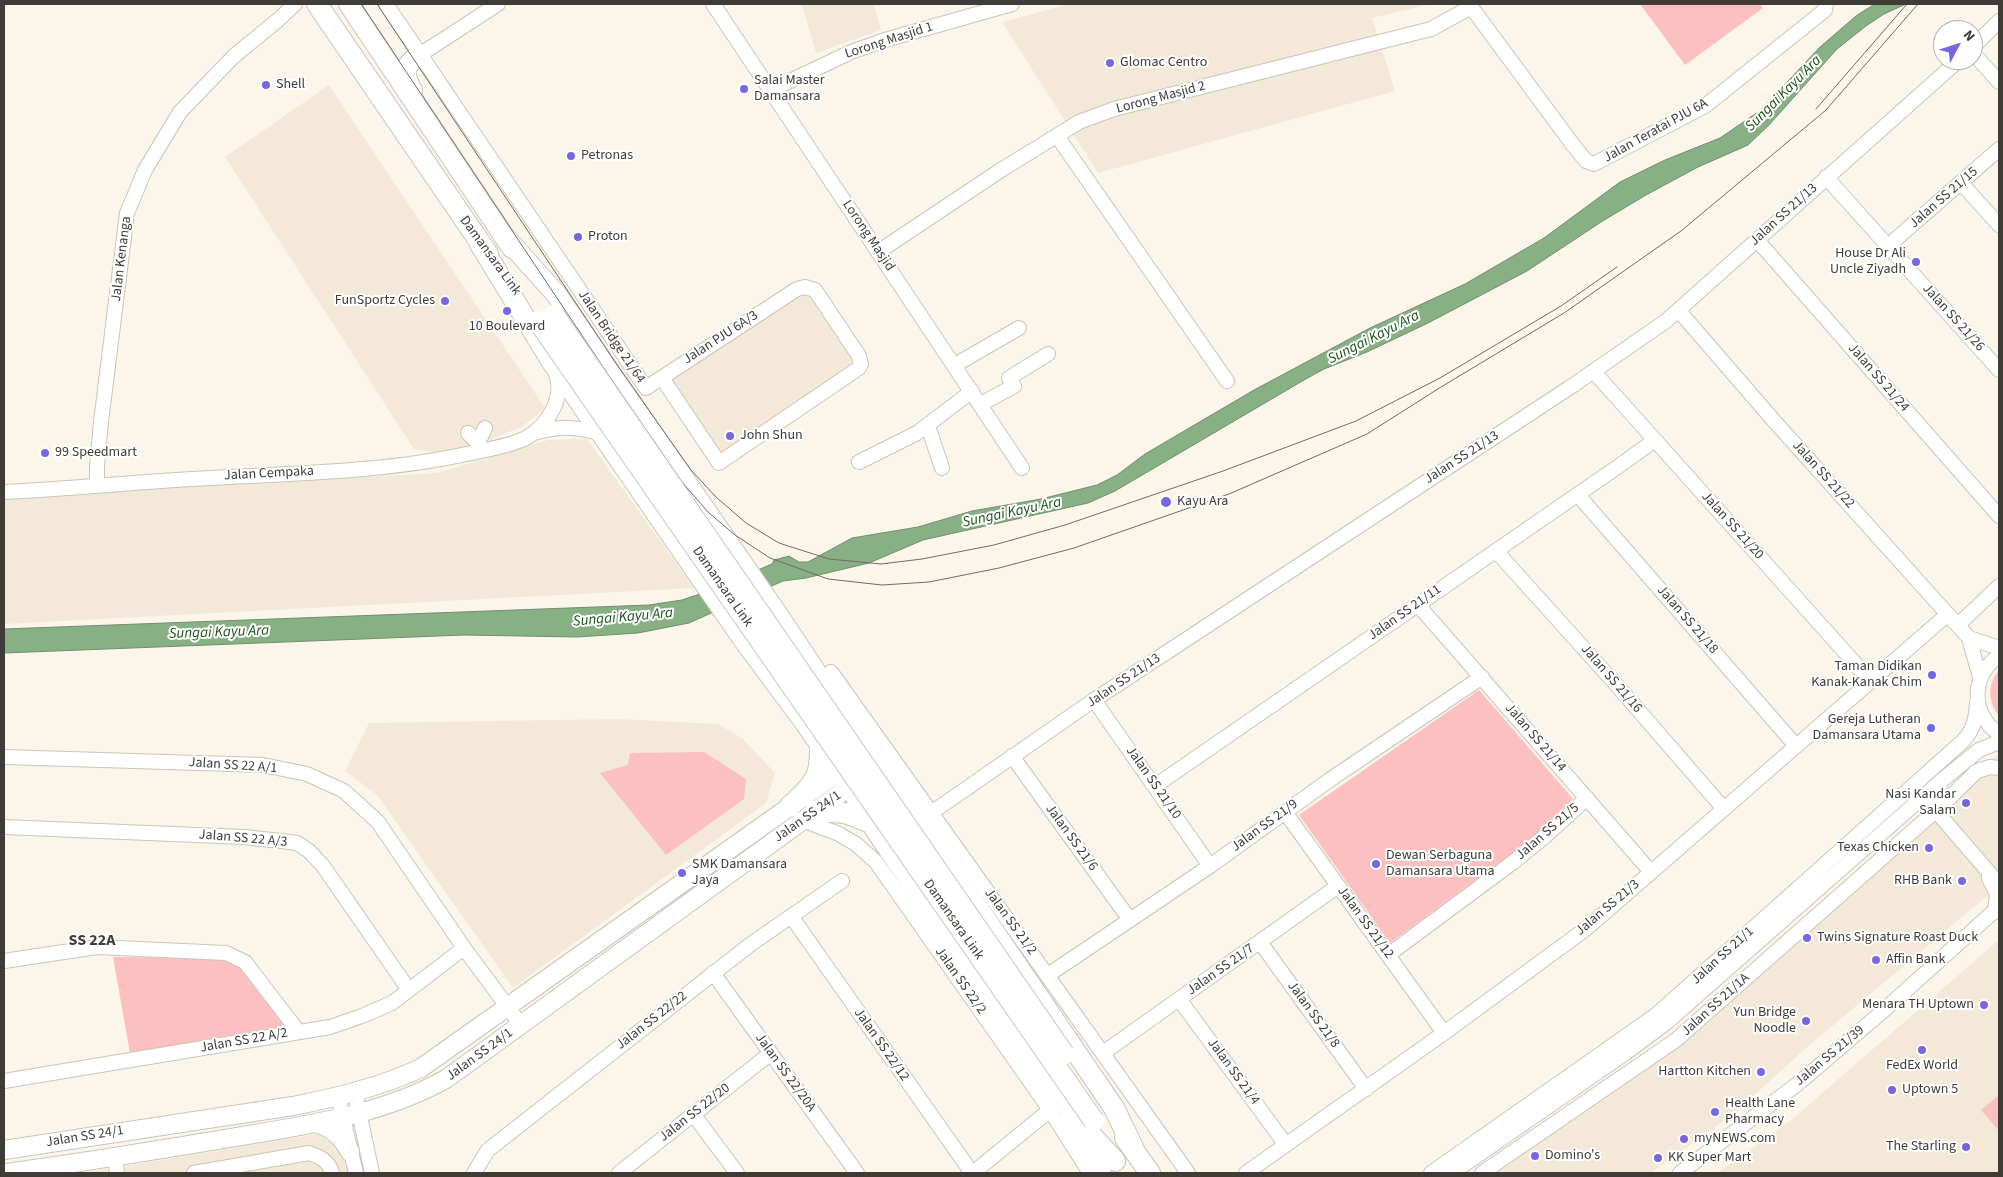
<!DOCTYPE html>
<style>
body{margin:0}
#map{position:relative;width:2003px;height:1177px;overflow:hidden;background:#fcf5ea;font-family:"Source Sans 3",sans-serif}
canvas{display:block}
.frame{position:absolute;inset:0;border:5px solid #3f3c38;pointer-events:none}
.north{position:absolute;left:1933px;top:20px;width:50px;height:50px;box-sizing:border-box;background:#fff;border:1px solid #b2b1af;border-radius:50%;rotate:50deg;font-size:14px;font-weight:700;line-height:20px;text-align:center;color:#3f3c38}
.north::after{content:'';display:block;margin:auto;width:18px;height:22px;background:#7766e1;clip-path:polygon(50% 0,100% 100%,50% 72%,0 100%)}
</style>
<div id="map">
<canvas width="2003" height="1177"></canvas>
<div class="frame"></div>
<div class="north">N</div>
</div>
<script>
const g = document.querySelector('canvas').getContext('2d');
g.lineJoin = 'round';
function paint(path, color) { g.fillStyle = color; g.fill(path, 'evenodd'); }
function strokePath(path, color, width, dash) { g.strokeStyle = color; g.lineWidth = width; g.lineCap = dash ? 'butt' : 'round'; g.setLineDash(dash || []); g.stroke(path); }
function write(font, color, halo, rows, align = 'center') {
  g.font = font + ' "Source Sans 3",sans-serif'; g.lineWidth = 4; g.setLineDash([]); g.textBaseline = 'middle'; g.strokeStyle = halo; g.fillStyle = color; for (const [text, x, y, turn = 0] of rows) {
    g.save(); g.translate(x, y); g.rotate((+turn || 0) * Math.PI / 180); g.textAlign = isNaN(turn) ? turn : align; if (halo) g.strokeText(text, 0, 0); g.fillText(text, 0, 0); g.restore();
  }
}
paint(new Path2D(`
 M802,4H874L881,30L816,53Z
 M1069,4H1431L1372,18L1395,91L1098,173L1002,22Z
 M329,85L545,408L523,426L492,439L445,454L414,449L225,157Z
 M799,280L862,371L724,464L662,371Z
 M587,439L694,588L4,624V497L437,473L548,440Z
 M618,719L718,724L743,739L775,773L766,803L513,988L377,795L345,771L369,723Z
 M1998,755L1999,886L1805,1049L1736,1112L1651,1173H1493L1683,1040L1954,785Z
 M1999,940V1173H1717L1790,1121Z
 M318,1134L346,1152L350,1173H82Z`), '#f4e9d8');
paint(new Path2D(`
 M1640,4H1760L1763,8L1685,65Z
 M1999,670V716C1988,702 1987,684 1999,670Z
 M1479,690L1573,799L1527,842L1390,943L1299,815Z
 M704,752L746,779L744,799L666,855L600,773L628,765L630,753Z
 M113,957L221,958L244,968L283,1011V1024L278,1034L131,1059Z
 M1999,1095V1131L1981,1110Z`), '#fbc0bf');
const water = new Path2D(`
 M1875,4H1906L1884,14L1866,26L1837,49L1769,125L1748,145L1698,167L1646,195L1601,222L1527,271L1428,323L1367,352L1324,369L1304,380L1115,491L1088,503L923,540L869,563L806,578L783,581L689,623L638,633L577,637L464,635L4,653V629L649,605L682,600L703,593L772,564L774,560L789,556L799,562H808L852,538L918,527L972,511L1041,499L1097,485L1117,475L1145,454L1254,390L1370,328L1465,284L1544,238L1620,182L1665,160L1720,138L1761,110L1820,47L1856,16Z`);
paint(water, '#88b085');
strokePath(water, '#728d6e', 1);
const minor = new Path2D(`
 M386,4L646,388C696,355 747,322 797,289L805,287L815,290L859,356L861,364L859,368L719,463L662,378
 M713,4L1022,468
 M1469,4L1573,145L1586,161L1594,164L1705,106L1825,10L1826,4
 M1973,47L1999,21
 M1973,53L1999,82
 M421,54L498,4
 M771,90L851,52L885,40L1012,4
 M1057,136L1227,381
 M1826,177L1999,370
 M1961,183L1999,225
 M1757,240L1999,516
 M1888,246L1999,149
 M878,252L1001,170L1079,122L1114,109L1431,29L1471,7
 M1679,311L1775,422L1969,638L1980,677
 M955,365L1019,328
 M1594,372L1870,680
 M981,404L1014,386L1009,378L1048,354
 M928,426L942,468
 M468,433L478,443L480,451
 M534,433C560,426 576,426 601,434
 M478,443L485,428
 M859,462L917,433L972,391
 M97,486V466L101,422L127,213L145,170L180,112L234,56L278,20L295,4
 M4,492C73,489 142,481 211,478C298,473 387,472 471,453C489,449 510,446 526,438C548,426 566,396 555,371
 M1578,495L1796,746
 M1496,551L1614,682L1724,809
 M1418,605L1651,872
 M1958,625L1999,586
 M1969,638L1999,648
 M1999,656C1970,676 1971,714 1999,734
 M831,672L1188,1173
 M1094,700L1210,866
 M1012,756L1130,920
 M4,757L263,765L307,774L344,791L378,822L464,948L521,1025
 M1940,784L1933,801L1936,811L1999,884
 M1155,786L1616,468L1655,440
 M1936,811L1977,771L1990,767L1999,768
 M1285,812L1444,1033
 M931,813L1094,700L1575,384L1666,321L1959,60
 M802,820L839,834L856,844L876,862L1050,1110L1090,1173
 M4,827L244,837L281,841L297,843L309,851L323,866L409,990
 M1989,878L1997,894L1995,911
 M791,916L972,1173
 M1260,942L1366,1089
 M1388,955L1512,863L1543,838L1587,798
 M4,961L97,947L226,953L245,962L298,1031
 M713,973L857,1173
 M1048,975L1210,866L1331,779L1482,677
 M1179,999L1286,1145
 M1103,1053L1338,886
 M4,1081L330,1027L362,1016L392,1003L464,948
 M355,1093L372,1173
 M338,1097L356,1173
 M693,1114L737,1173
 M1066,1119L1104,1173
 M115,1158L117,1173
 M194,1173L309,1153C320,1157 329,1161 332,1173
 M474,1173L488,1150L751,944L842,881
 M619,1173L771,1053
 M973,1173L1050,1110
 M1246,1173L1444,1033L1587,928L1948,614
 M1431,1173L1656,1015L1963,741C1974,729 1976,719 1977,702
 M1452,1173L1627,1052L1666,1023L1941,781L1979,750L1999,742
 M1482,1173L1676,1040L1933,813
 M1680,1173L1800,1082L1883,1011L1991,914L1999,910`);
const major = new Path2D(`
 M317,1123C333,1129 342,1137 350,1152
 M4,1150L293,1106C338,1097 380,1087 421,1068L850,764
 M7,1173C83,1162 159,1150 236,1137C308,1125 381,1115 446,1079L860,779`);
const highway = new Path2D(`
 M317,4L488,254
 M349,4L512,248
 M412,90C402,72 403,66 421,54
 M504,236L556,294L780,618L863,743L936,846L1114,1108L1133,1147
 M480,244L550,359L743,639L803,720L850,787L871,823L1025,1052L1085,1128L1115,1161
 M789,807C813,784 821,780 820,745
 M815,811L845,813L871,823
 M1125,1138L1150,1173`);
strokePath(minor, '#cac4b9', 16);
strokePath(major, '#cac4b9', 20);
strokePath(highway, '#cac4b9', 22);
strokePath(minor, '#fff', 14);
strokePath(major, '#fff', 18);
strokePath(highway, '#fff', 20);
strokePath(new Path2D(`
 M361,4L607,373L682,482L708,512L735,535L770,558L828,579L882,585L929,582L999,568L1074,548L1229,494L1367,434L1441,387L1564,313L1681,231L1826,110L1918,4
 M377,4L617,365L691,470L716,497L746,523L779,543L829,559L881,564L922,559L994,545L1065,525L1223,471L1356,421L1440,378L1561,306L1617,267
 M1816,109L1907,4`), '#6f6b66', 1);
const highwayBridge = new Path2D(`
 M554,315L1064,1054
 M538,321L1094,1121`);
strokePath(highwayBridge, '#cac4b9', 22, []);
strokePath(highwayBridge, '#fff', 20);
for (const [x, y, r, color] of [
 [1110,63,5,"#7766e1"],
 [266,85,5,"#7766e1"],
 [744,89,5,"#7766e1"],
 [571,156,5,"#7766e1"],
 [578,237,5,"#7766e1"],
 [1916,262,5,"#7766e1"],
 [445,301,5,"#7766e1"],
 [507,311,5,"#7766e1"],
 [730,436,5,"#7766e1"],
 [45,453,5,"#7766e1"],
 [1166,502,6,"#7766e1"],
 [1932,675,5,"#7766e1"],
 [1931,728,5,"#7766e1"],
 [1966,803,5,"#7766e1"],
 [1929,848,5,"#7766e1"],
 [1376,864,5,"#7766e1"],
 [682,873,5,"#7766e1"],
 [1962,881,5,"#7766e1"],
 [1807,938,5,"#7766e1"],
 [1876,960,5,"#7766e1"],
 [1984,1005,5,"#7766e1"],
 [1806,1021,5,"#7766e1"],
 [1922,1050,5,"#7766e1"],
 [1761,1072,5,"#7766e1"],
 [1892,1090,5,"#7766e1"],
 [1715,1112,5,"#7766e1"],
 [1684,1139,5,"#7766e1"],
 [1966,1147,5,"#7766e1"],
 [1535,1156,5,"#7766e1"],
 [1658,1158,5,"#7766e1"]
]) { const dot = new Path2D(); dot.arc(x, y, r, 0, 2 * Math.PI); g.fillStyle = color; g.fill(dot); strokePath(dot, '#fff', 2); }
write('14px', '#3f3c38', '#fff', [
 ["Lorong Masjid 1",889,41,-18],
 ["Lorong Masjid 2",1161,98,-15],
 ["Jalan Teratai PJU 6A",1656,131,-29],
 ["Jalan SS 21/15",1944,198,-41],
 ["Jalan SS 21/13",1784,215,-42],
 ["Lorong Masjid",868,236,56],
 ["Damansara Link",490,256,54],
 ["Jalan Kenanga",122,259,-83],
 ["Jalan SS 21/26",1953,318,48],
 ["Jalan Bridge 21/64",611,337,56],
 ["Jalan PJU 6A/3",721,338,-33],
 ["Jalan SS 21/24",1878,378,49],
 ["Jalan SS 21/13",1462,458,-33],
 ["Jalan Cempaka",269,474,-3],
 ["Jalan SS 21/22",1823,475,48],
 ["Jalan SS 21/20",1732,526,48],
 ["Damansara Link",722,587,55],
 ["Jalan SS 21/11",1405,613,-35],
 ["Jalan SS 21/18",1687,620,49],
 ["Jalan SS 21/16",1611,679,49],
 ["Jalan SS 21/13",1124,681,-34],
 ["Jalan SS 21/14",1535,738,49],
 ["Jalan SS 22 A/1",233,766,4],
 ["Jalan SS 21/10",1153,783,55],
 ["Jalan SS 24/1",808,817,-35],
 ["Jalan SS 21/9",1265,826,-36],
 ["Jalan SS 21/5",1548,832,-41],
 ["Jalan SS 21/6",1071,838,54],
 ["Jalan SS 22 A/3",243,839,5],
 ["Jalan SS 21/3",1608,908,-40],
 ["Damansara Link",953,920,55],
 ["Jalan SS 21/2",1010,922,54],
 ["Jalan SS 21/12",1365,923,54],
 ["Jalan SS 21/1",1723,956,-42],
 ["Jalan SS 21/7",1221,970,-35],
 ["Jalan SS 22/2",960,981,55],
 ["Jalan SS 21/1A",1716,1005,-42],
 ["Jalan SS 21/8",1313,1015,54],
 ["Jalan SS 22/22",652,1021,-38],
 ["Jalan SS 22 A/2",244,1041,-10],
 ["Jalan SS 22/12",881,1045,55],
 ["Jalan SS 24/1",480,1055,-36],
 ["Jalan SS 21/39",1830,1056,-40],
 ["Jalan SS 21/4",1233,1072,54],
 ["Jalan SS 22/20A",785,1073,54],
 ["Jalan SS 22/20",695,1113,-38],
 ["Jalan SS 24/1",85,1137,-9]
]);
write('14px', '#3f3c38', '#fff', [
 ["Glomac Centro",1120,63],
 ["Salai Master",754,81],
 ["Damansara",754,97],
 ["Shell",276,85],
 ["Petronas",581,156],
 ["Proton",588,237],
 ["House Dr Ali",1906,254,"right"],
 ["Uncle Ziyadh",1906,270,"right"],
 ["FunSportz Cycles",435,301,"right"],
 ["10 Boulevard",507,327,"center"],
 ["John Shun",740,436],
 ["99 Speedmart",55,453],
 ["Kayu Ara",1177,502],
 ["Taman Didikan",1922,667,"right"],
 ["Kanak-Kanak Chim",1922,683,"right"],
 ["Gereja Lutheran",1921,720,"right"],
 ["Damansara Utama",1921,736,"right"],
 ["Nasi Kandar",1956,795,"right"],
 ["Salam",1956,811,"right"],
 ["Texas Chicken",1919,848,"right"],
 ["Dewan Serbaguna",1386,856],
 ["Damansara Utama",1386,872],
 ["SMK Damansara",692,865],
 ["Jaya",692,881],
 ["RHB Bank",1952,881,"right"],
 ["Twins Signature Roast Duck",1817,938],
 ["Affin Bank",1886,960],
 ["Menara TH Uptown",1974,1005,"right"],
 ["Yun Bridge",1796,1013,"right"],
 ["Noodle",1796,1029,"right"],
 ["FedEx World",1922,1066,"center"],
 ["Hartton Kitchen",1751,1072,"right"],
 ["Uptown 5",1902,1090],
 ["Health Lane",1725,1104],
 ["Pharmacy",1725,1120],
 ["myNEWS.com",1694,1139],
 ["The Starling",1956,1147,"right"],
 ["Domino's",1545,1156],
 ["KK Super Mart",1668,1158]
], 'left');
write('italic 15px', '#195119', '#fff', [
 ["Sungai Kayu Ara",1784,94,-45],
 ["Sungai Kayu Ara",1374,338,-27],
 ["Sungai Kayu Ara",1012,513,-12],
 ["Sungai Kayu Ara",623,618,-5],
 ["Sungai Kayu Ara",219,633,-2]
]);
write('bold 16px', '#3f3c38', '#fff', [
 ["SS 22A",92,941]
]);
</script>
